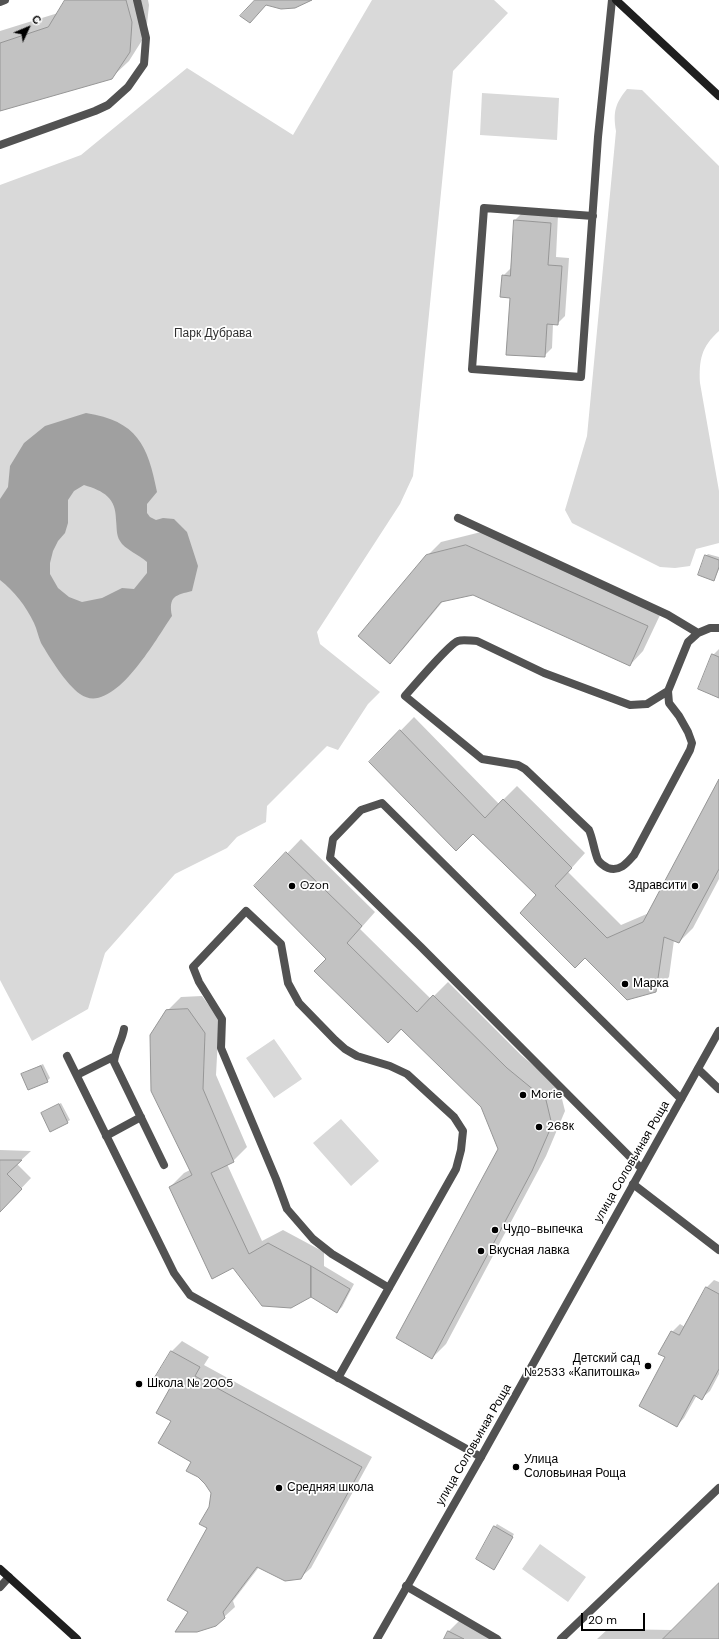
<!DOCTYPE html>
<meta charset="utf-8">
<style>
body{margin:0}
#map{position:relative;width:719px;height:1639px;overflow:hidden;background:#fff;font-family:"DM Sans",sans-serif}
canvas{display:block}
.north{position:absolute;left:8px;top:8px;width:40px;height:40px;-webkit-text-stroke:3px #fff;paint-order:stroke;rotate:46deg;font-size:11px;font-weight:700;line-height:16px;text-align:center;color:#000}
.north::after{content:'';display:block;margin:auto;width:14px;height:18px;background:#000;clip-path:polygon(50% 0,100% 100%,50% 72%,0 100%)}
.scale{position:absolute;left:581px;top:1613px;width:64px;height:18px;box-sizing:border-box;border:2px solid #000;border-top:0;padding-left:5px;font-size:12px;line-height:14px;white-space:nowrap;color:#000;-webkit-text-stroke:3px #fff;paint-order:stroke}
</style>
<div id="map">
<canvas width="719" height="1639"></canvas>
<div class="north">С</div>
<div class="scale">20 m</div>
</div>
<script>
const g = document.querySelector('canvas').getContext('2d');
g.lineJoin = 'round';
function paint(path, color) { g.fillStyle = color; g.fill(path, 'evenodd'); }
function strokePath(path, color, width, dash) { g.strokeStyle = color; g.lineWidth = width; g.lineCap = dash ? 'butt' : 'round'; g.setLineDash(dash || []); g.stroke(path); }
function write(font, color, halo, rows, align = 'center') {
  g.font = font + ' "DM Sans",sans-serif'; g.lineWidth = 3.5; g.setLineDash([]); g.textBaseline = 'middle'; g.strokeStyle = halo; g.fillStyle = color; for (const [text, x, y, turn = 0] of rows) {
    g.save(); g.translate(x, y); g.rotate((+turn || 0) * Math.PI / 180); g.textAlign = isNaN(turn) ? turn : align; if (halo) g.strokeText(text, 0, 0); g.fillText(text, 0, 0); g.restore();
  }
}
paint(new Path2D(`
 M372,0H494L508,13L453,71L413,476L400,504L317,632L320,644L380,692L368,704L338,750L327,746L267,806L266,822L237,837L227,848L175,874L105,953L88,1009L32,1041L0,980V185L81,155L187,68L293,135Z
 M627,89L642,90L719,166V331C701,347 699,360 700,383L719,491V543L696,549L690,566L675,568L660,567L572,523L565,510L587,436L616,131C613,112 615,104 627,89Z
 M482,93L559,98L557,140L480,135Z
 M274,1039L302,1079L274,1098L246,1058Z
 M341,1119L379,1161L351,1186L313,1143Z
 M540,1544L586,1577L568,1602L522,1569Z`), '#d9d9d9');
paint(new Path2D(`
 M86,413C137,421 148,445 157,492L147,504V513L150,517L156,520L163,518L174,519L187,532L198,566L192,591C176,595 168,596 172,616C157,637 113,718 80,694C66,684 50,658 41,643C38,636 37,629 34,623C26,606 14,591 0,580V499L8,487L10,466L24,443L45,426ZM84,485C104,491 116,498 116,520C117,528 116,535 120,541C124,549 140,555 147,562V573L134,589L122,588L102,598L82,602L69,597L58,588L50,574V563L53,551L58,541L65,533L68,523V500L74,491Z`), '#a0a0a0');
paint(new Path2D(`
 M67,0H148L149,5L146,34L129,61L111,78L0,110V31L58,13Z
 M522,213L558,215L556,257L569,258L565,316L557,324H553L552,348L544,356L511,297L503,276L511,268L515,220Z
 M481,532L661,613L643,651L630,665L473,594L444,600L404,648L390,662L427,556L441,542Z
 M708,554L719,557V569L714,580L706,556Z
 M719,649V697L713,655Z
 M414,717L499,804L517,786L585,853L568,872L621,925L649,913L719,782V879L693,928L679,942L674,940L669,977L655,991L537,895L473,832L370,762Z
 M301,839L375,912L360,929L431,999L448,982L521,1055L559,1087L565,1111L546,1156L446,1344L432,1358L499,1149L482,1106L402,1029L388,1042L328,959L256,886Z
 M202,996L219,1019L216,1075L247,1147L233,1161L227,1164L262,1241L283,1230L324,1252V1266L354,1284L342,1307L337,1312L312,1295L290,1307L170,1187L184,1173L190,1170L167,1011L181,997Z
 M43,1064L50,1078L47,1081L22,1074Z
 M61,1103L70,1120L67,1122L42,1113Z
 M0,1150L31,1151L17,1164L31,1178L0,1211Z
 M714,1280L719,1282V1374L710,1391L702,1398L697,1395L684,1418L677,1426L667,1357L672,1332L680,1324L685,1327L707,1287Z
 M182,1341L209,1357L204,1365L372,1457L311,1568L300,1578L259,1567L233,1601L235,1607L224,1617L190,1611L208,1528L212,1493L192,1462L172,1421L171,1388L155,1379L172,1351Z
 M497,1524L514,1534L494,1568L495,1527Z
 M719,1584V1639H597L608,1629L673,1630Z
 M463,1617L503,1639H445L449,1631Z`), '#0003');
const building = new Path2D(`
 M65,0H126L132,22L130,52L112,79L0,111V43L48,27Z
 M255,0H312L295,8L281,9L266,5L250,23L240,16Z
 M514,220L551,223L548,265L562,266L558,325L547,324L545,357L506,355L510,298L500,297L502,275L510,276Z
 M466,545L648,626L630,666L473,595L441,602L390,664L358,636L426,555Z
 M705,555L719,560V567L714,581L698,575Z
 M712,654L719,657V698L698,689Z
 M400,730L485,818L503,799L572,868L555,886L607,938L643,922L719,779V869L679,943L664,937L656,992L627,1000L585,958L575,968L520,913L536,895L473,834L456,851L369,762Z
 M286,852L362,926L347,943L417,1012L433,995L507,1068L546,1100L552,1125L532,1171L432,1359L396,1338L498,1149L481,1107L401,1029L388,1043L314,971L326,959L254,886Z
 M188,1009L205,1033L203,1089L234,1162L211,1173L249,1254L268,1243L311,1266V1297L291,1308L262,1306L233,1268L212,1279L169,1187L192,1175L151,1091L150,1035L166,1010Z
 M41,1066L48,1082L28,1090L21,1074Z
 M59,1104L68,1123L50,1132L41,1113Z
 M0,1160H22L7,1174L22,1189L0,1212Z
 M311,1266L350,1289L337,1313L311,1297Z
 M706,1287L719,1294V1369L702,1400L694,1395L677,1427L639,1406L665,1357L658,1354L671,1331L679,1335Z
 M171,1351L200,1367L195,1376L362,1467L301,1579L285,1581L257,1567L223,1612L225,1618L216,1626L197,1632H175L188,1612L167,1600L207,1528L199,1524L209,1507L211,1493L205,1484L198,1477L186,1471L191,1462L158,1443L171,1421L156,1413L170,1388L154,1379Z
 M494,1526L513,1537L494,1570L476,1559Z
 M719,1583V1639H663Z
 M448,1631L464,1639H444Z`);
paint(building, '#c2c2c2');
strokePath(building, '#969696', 1);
strokePath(new Path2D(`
 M0,2L5,0
 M0,145L95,111L108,105L128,87L144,64L146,38L137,0
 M593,216L484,208L472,369L581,377L598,137L612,0
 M458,518L668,615L698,633
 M668,691L647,704L630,705L544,673L477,641C471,641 463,639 458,641C450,643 413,687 405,696L482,759L518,765L525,769L589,830C593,839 594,851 598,860C600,863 604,866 608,868C620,872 627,863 634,855L690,750L692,743L688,732L679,716L669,703L668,691L688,642L698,633L710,628H719
 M124,1029C122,1041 115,1050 114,1062L164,1165
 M67,1056L174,1273L190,1295L481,1457
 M698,1069L719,1089
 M77,1075L115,1056
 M106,1136L141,1117
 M641,1168L421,947L330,858L333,839L361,810L382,803L681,1099
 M633,1184L719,1250
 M338,1378L456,1169L461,1150L463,1131L454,1117L407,1074L390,1066L357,1056L345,1049L335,1040L299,1003L288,983L281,944L246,911L193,967L199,982L222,1019L221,1048L276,1179L287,1209L313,1239L332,1254L389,1288
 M406,1586L497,1639
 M0,1587L9,1577
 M561,1639L719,1488`), '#525252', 8);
strokePath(new Path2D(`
 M377,1639L481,1457L719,1031`), '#525252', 8);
strokePath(new Path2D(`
 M616,0L719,96
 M0,1569L77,1639`), '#1f1f1f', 8);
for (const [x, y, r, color] of [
 [292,886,4,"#000"],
 [695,886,4,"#000"],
 [625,984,4,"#000"],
 [523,1095,4,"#000"],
 [539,1127,4,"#000"],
 [495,1230,4,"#000"],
 [481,1251,4,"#000"],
 [648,1366,4,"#000"],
 [139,1384,4,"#000"],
 [516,1467,4,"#000"],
 [279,1488,4,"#000"]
]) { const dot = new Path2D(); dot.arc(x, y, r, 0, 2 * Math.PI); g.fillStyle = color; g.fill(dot); strokePath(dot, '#fff', 1.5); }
write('12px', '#303030', '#fff', [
 ["Парк Дубрава",213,334]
]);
write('12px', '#000', '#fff', [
 ["Ozon",300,886],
 ["Здравсити",687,886,"right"],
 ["Марка",633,984],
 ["Morie",531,1095],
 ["268к",547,1127],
 ["Чудо-выпечка",503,1230],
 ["Вкусная лавка",489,1251],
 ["Детский сад",640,1359,"right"],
 ["№2533 «Капитошка»",640,1373,"right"],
 ["Школа № 2005",147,1384],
 ["Улица",524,1460],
 ["Соловьиная Роща",524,1474],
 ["Средняя школа",287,1488]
], 'left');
write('12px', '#000', '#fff', [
 ["улица Соловьиная Роща",632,1162,-60],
 ["улица Соловьиная Роща",474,1445,-60]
]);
</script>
